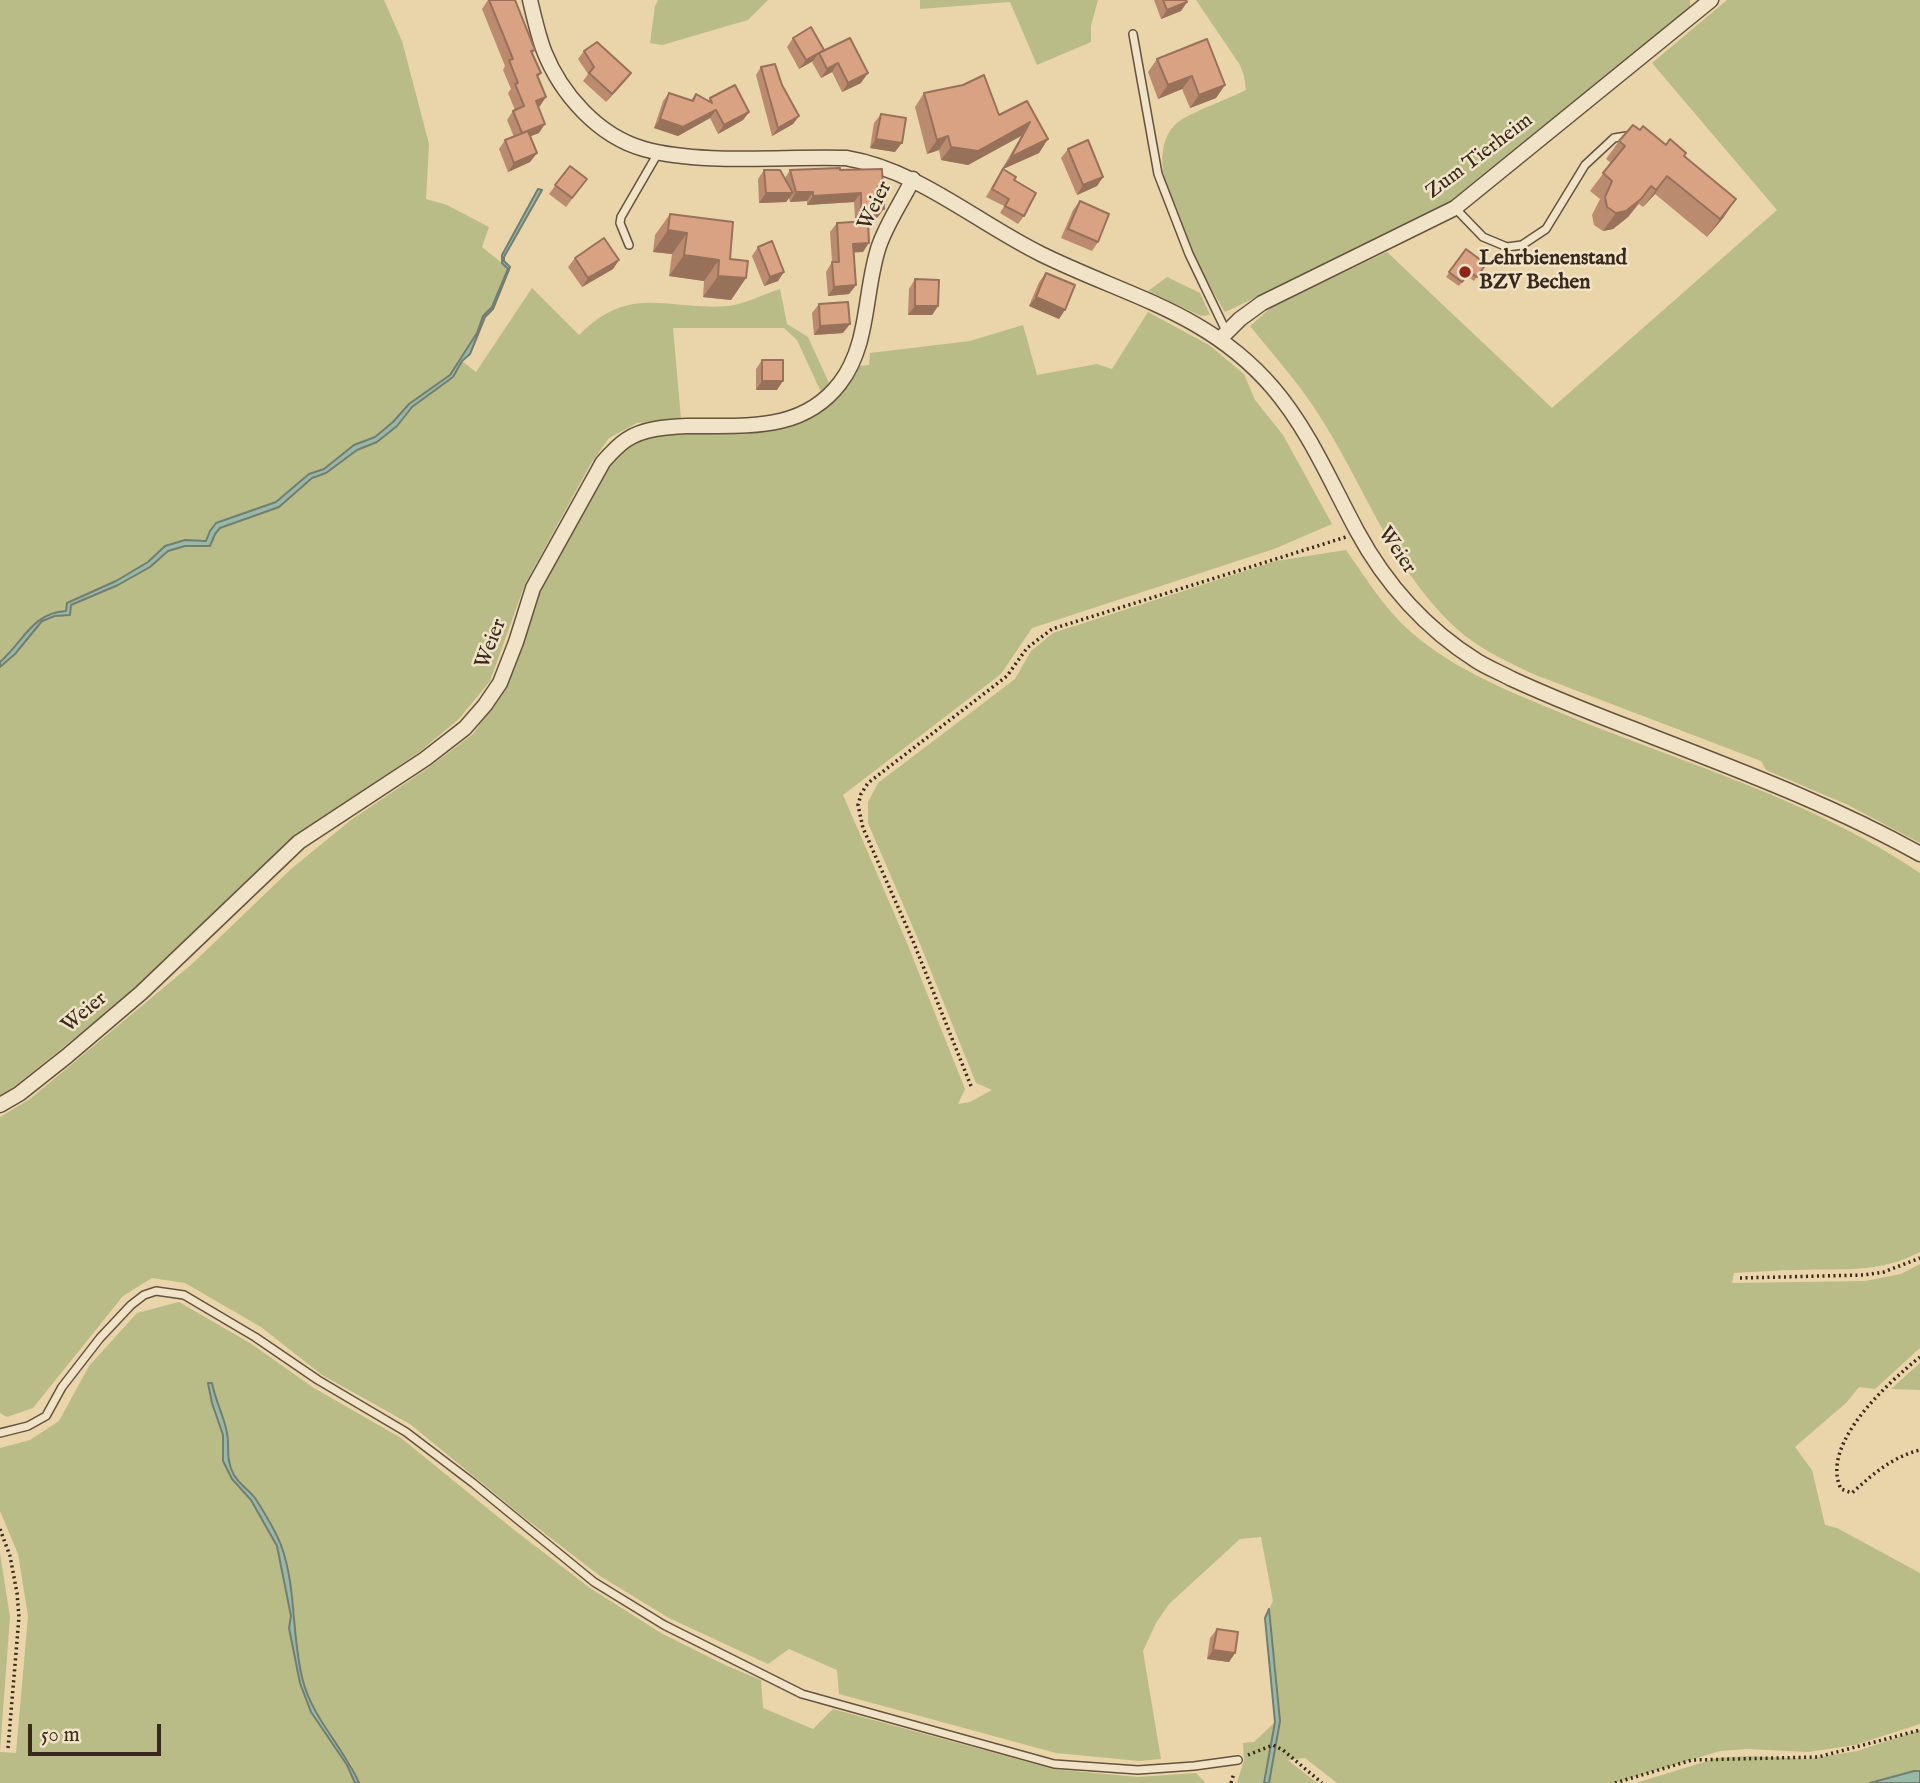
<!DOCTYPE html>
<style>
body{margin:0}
#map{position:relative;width:1920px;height:1783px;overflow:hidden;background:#ead4a9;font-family:"IM FELL English",serif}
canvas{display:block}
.scale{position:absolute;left:28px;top:1724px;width:133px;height:32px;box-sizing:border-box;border:4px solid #39281c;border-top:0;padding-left:9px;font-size:21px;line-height:24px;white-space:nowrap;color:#39281c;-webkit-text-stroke:5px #f1e3c7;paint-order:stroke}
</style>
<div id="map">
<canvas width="1920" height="1783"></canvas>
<div class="scale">50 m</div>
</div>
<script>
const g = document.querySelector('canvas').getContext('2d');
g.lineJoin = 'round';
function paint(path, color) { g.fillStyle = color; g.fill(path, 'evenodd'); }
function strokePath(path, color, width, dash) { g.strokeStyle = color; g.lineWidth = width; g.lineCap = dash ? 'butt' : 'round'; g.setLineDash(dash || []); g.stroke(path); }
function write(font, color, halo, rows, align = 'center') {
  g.font = font + ' "IM FELL English",serif'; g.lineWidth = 5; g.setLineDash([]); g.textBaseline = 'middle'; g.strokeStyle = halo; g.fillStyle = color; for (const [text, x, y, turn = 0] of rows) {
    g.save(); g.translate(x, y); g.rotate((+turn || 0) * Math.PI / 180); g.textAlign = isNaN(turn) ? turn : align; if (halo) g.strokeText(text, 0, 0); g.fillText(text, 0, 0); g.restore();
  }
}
paint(new Path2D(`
 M0,0H384L402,41L429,144L426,199L447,205L489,227L482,247L508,268L492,307L483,316L477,333L450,375L409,404L393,422L375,437L354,445L324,469L309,474L276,502L216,523L210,531L206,541L185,540L165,546L148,562L116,581L67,603L66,611C32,613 24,641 0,662Z
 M658,0H768L748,20L662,45L650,43L655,6Z
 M920,0H1098L1091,26V42L1037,65L1010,2L920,9Z
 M1196,0H1690V12L1456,199L1421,219L1225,312C1203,273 1131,161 1178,122C1190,113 1230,98 1246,90L1244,76L1240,65Z
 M1727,0H1920V843L1848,805L1766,770L1761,761L1533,674C1510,663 1484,651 1464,635C1397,579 1369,495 1324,423C1303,388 1276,358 1250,326L1273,306L1387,252L1552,408L1777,210L1652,63Z
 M1167,277L1200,293L1210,315L1201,316L1148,291Z
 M532,288L579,335C631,283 667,311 728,306C745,304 764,294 780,289L787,324L808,337L829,383L821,392L797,340L784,328H673L681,419L637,423L609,438L590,465L525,584L490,681L459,719L419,752L285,844L137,988L5,1094L0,1096V667L15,654L42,621L55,616L70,615L71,605L118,585L150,567L168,551L185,546H210L215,534L220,528L279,507L312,478L326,473L357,450L377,442L397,426L412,407L453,377L462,361L476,372Z
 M1148,312L1209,345L1244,374L1255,400L1283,435L1332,524L1274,549L1032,628L1001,674L843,795L907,943L965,1089L958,1104L970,1102L992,1090L976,1083L918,939L868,823V802L878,783L1015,679L1031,651L1053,633L1276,561L1346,550C1366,578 1385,610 1412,633C1456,671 1513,693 1566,715C1683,763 1815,801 1920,873V1252C1878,1274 1844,1268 1798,1270C1777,1270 1755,1272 1734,1273L1732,1283L1865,1281L1901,1274L1920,1264V1348L1875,1389L1859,1387L1847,1402L1795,1447L1812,1470L1825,1525L1837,1528L1920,1573V1724L1855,1745L1808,1752L1747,1749L1720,1751L1614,1783H1337L1305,1758L1288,1760L1317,1783H1269L1280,1721L1269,1609L1273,1601L1261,1537L1240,1539L1169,1604L1156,1623L1143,1651L1161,1759L1139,1761L1056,1753L839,1694L837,1670L789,1649L768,1664L669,1618L600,1576L521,1515L410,1424L322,1375L261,1327L185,1283L152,1278L123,1296L33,1408L7,1417L0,1413V1117L30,1099L192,964L291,869L351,820L428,768L473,734L503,691L547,573L607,466L629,445L644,438L670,433L761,431L805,420L828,405L859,366L869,365L870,353L970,341L1023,325L1037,375L1097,364L1112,369Z
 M179,1302L250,1343L314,1388L401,1438L513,1529L590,1588L661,1633L725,1665L761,1680L763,1708L813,1729L833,1709L1053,1769L1138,1777L1196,1773L1206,1783H359L351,1764L315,1710L303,1682L294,1628L295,1616L290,1584L281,1545L255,1498L236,1477L228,1460L227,1434L216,1402L212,1383V1403L223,1435V1461L232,1479L251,1500L277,1546L291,1616L289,1628L300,1683L311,1712L347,1765L355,1783H0V1752L16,1753L28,1616L18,1554L0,1511V1448L30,1440L59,1421L89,1366L137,1313Z
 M1920,1363V1390L1891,1389Z
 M0,1553L10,1617L0,1751Z
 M1275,1722L1264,1783H1237L1244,1760L1243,1743L1254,1742Z
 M1920,1730V1771L1870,1783H1636L1717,1758L1748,1756L1809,1759L1857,1751Z`), '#b9bc86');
const water = new Path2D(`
 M538,189L542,190L504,257V261L510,267L493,309L485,317L470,354L462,361L453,377L412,407L397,426L377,442L357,450L326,473L312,478L279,507L220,528L215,534L210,546H185L168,551L150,567L118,585L71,605L70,615L55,616L42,621L15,654L0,667V662C24,641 32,613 66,611L67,603L116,581L148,562L165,546L185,540L206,541L210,531L216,523L276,502L309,474L324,469L354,445L375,437L393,422L409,404L450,375L477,333L483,316L492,307L508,269L502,263V255Z
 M208,1383H212C215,1400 224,1416 227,1433C230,1450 225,1458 234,1475C239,1484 249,1490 255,1498C264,1512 275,1530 281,1545C297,1589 291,1636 303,1681C313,1719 344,1748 359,1783H355L347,1765L311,1712L300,1683L289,1628L291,1616L277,1546L251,1500L232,1479L223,1461V1435L212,1403Z
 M1269,1609L1280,1721L1269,1783H1264L1275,1722L1265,1618Z
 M1914,1771H1920V1783H1870Z`);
paint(water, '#98b8a8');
strokePath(water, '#727e70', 2);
const service = new Path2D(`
 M1133,34L1158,174L1189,254L1226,331
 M1455,208L1483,237L1507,247L1522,245L1546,229L1585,165L1614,138L1633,135
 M629,245L620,223L621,217L658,153
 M0,1433L28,1426L46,1416L62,1387L100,1338L131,1305L144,1295L156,1291L184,1295L255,1337L318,1380L406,1432L473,1483L594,1582L664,1625L802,1694L1054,1764L1138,1770L1194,1766L1238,1760`);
const minor = new Path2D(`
 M530,0C534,17 538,35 544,51C561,94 598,136 644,149C701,165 785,156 846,158C918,170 976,222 1041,254C1126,296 1208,312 1273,388C1309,430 1331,483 1357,531C1385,583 1426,629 1477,661C1488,668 1501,673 1512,679C1551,697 1589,712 1628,727C1727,766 1827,802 1920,854
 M1220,339L1240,319L1262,303L1455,208L1711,0
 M0,1105L19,1094L67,1056L141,993L299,842L425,759L465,728L485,705L500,683L516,642L533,588L603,462C610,454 617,446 626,440C644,428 668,427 688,426C744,425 802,433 840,383C870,344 864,290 879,246C887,223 902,201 913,179`);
strokePath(service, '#65533f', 10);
strokePath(minor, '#65533f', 17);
strokePath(new Path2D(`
 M971,1086L913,941L863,828L858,805L861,794L868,783L1007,676L1027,648L1052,629L1346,537
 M1740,1278L1863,1275L1884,1272L1920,1258
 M1920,1357C1889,1382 1819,1444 1841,1489L1852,1493C1873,1474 1892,1457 1920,1450
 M0,1529L10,1556L17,1593L19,1617L8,1748
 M1248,1755L1273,1745L1283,1750L1322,1783
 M1231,1783L1234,1773
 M1615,1783L1692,1760L1818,1757L1920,1730`), '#39281c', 3.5, [2, 3.5]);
strokePath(service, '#f1e3c7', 7);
strokePath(minor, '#f1e3c7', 14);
paint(new Path2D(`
 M488,0L535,50L532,54L541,73L538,77L540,106L538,107L539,133L530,136L537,153L530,162L508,172L499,149L505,140L514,137L507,120L513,111L515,110L508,93L511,89L503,70L505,66L482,9Z
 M1154,0H1186L1187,2L1181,11L1161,19Z
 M793,38L822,52L850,38L861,83L842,92L832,72L821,78L812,62L813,61L799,69L787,47Z
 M584,51L625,81L606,102L583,81L588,74L578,59Z
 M1157,59L1225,85L1216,98L1190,108L1182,89L1158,99L1148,72Z
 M761,67L782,85L799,116L793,124L772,136L756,75Z
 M669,93L691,100L696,94L708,101L710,98L749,112L743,120L718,134L710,118L678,136L654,128L663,101Z
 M924,93L999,115L1027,101L1048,139L1039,153L1003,169L1014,180L1024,216L1018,224L1000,213L1004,206L986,197L1021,136L968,165L941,160L939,150L927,154L915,107Z
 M881,114L895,152L870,148L874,123Z
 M1640,130L1684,156L1724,217L1707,237L1655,194L1643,207L1639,204L1628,217L1613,229L1603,231L1594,225L1592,215L1600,199L1590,191L1611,163L1606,159L1619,141Z
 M1068,149L1103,177L1097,186L1077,195L1061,158Z
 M570,166L587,179L566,207L549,194Z
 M764,170L785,178L790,170H840L884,209L877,218H855L854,202L807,205V201L790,202L789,198L786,202L759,203L758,179Z
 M1080,201L1098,242L1092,251L1061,238L1073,210Z
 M670,214L730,259L746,278L731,300L703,297L704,281L669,276L672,254L653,252L655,235Z
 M837,223L863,252H854L856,285L849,294L828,296L826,272L832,262L830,232Z
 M758,247L778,281L764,286L752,256Z
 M1466,249L1486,264L1474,281L1467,276L1459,286L1446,277Z
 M575,258L619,260L613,269L582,287L568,267Z
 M1046,273L1059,319L1029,306L1039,282Z
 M915,279L938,306L932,315H908L909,289Z
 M819,304L843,333L814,335L812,313Z
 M762,360L777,390H756V369Z
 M1217,1629L1235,1653L1229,1662L1207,1659L1210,1638Z`), '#bb8b70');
paint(new Path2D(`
 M1187,2L1181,11L1161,19L1167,10Z
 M824,50L819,53L813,61L799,69L806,60Z
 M838,63L832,72L821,78L827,69Z
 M631,73L625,81L606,102L612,94Z
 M868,73L861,83L842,92L848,83Z
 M1192,76L1182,89L1158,99L1168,85Z
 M1225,85L1216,98L1190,108L1199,95Z
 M546,97L540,106L530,110L536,101Z
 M716,110L710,118L678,136L654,128L660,119Z
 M749,112L743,120L718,134L724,125Z
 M799,116L793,124L772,136L778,128Z
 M1030,122L1021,136L968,165L941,160L951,147Z
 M545,124L539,133L516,142L522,133Z
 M948,136L939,150L927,154L937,140Z
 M876,139L902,143L895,152L870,148Z
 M1048,139L1039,153L1001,170L1011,157Z
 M537,153L530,162L508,172L514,163Z
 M1667,176L1655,194L1643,207L1656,190Z
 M1103,177L1097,186L1077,195L1083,185Z
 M1651,186L1628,217L1613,229L1603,231L1616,213Z
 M796,192H813L807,201L790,202Z
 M766,193H793L786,202L759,203Z
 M861,193L854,202L807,205L813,196Z
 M1736,199L1724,217L1707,237L1720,219Z
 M861,209H884L877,218H855Z
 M668,230L687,233L672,254L653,252Z
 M869,243L863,252L847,253L853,244Z
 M684,255L719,260L704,281L669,276Z
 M619,260L613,269L582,287L588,278Z
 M784,272L778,281L764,286L770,277Z
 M718,276L746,278L731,300L703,297Z
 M856,285L849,294L828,296L834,287Z
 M1036,297L1065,310L1059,319L1029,306Z
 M915,306H938L932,315H908Z
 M850,324L843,333L814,335L820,326Z
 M762,381H783L777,390H756Z
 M1213,1650L1235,1653L1229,1662L1207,1659Z`), '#98715b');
const building = new Path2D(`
 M489,0H515L535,50L531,51L541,73L537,75L546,97L536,101L545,124L522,133L513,111L524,106L515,84L518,83L509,60L513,59Z
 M1163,0H1186L1187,2L1167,10Z
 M811,27L824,50L806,60L793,38Z
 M850,38L868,73L848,83L838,63L827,69L819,53Z
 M1207,39L1225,85L1199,95L1192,76L1168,85L1157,59Z
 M597,42L631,73L612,94L589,73L594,67L584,51Z
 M775,64L782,85L799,116L778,128L761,67Z
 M984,75L999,115L1027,101L1048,139L1011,157L1030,122L978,151L951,147L948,136L937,140L924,93L963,85Z
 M735,85L749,112L724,125L716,110L683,127L660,119L669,93L693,101L696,94L712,103L710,98Z
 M881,114L906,118L902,143L876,139Z
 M1633,125L1640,130L1643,126L1666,145L1670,139L1686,153L1684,156L1736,199L1720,219L1667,176L1656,190L1651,186L1641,199L1626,211L1616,213L1607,207L1605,197L1612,181L1603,173L1625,146L1619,141Z
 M528,131L537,153L514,163L505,140Z
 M1088,140L1103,177L1083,185L1068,149Z
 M570,166L587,179L572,198L555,185Z
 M840,168V170L882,169L884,209H861V193L813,196V192H796L790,170Z
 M1003,169L1016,177L1014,180L1036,193L1024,216L1005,206L1009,199L992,189Z
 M764,170H780L793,193H766Z
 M1080,201L1109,214L1098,242L1068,229Z
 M670,214L733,222L730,259L748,261L746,278L718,276L719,260L684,255L687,233L668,230Z
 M868,221L869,243L853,244L856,285L834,287L832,262H839L837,223Z
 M604,238L619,260L588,278L575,258Z
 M772,241L784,272L770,277L758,247Z
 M1466,249L1486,264L1477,277L1470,272L1462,282L1449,272Z
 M1046,273L1075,285L1065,310L1036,297Z
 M915,279L939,280L938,306H915Z
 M848,302L850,324L820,326L819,304Z
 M762,360H783V381H762Z
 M1217,1629L1238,1632L1235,1653L1213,1650Z`);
paint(building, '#d9a282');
strokePath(building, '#98715b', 2);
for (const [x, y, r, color] of [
 [1465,272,7,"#8f2418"]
]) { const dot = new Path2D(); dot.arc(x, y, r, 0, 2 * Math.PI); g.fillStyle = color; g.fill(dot); strokePath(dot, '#f1e3c7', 2.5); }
write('21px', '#39281c', '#f1e3c7', [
 ["Zum Tierheim",1480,157,-37],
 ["Weier",876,206,-64],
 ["Weier",1396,551,56],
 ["Weier",492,644,-69],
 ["Weier",85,1013,-40]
]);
write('bold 21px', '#39281c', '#f1e3c7', [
 ["Lehrbienenstand",1479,260],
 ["BZV Bechen",1479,284]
], 'left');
</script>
